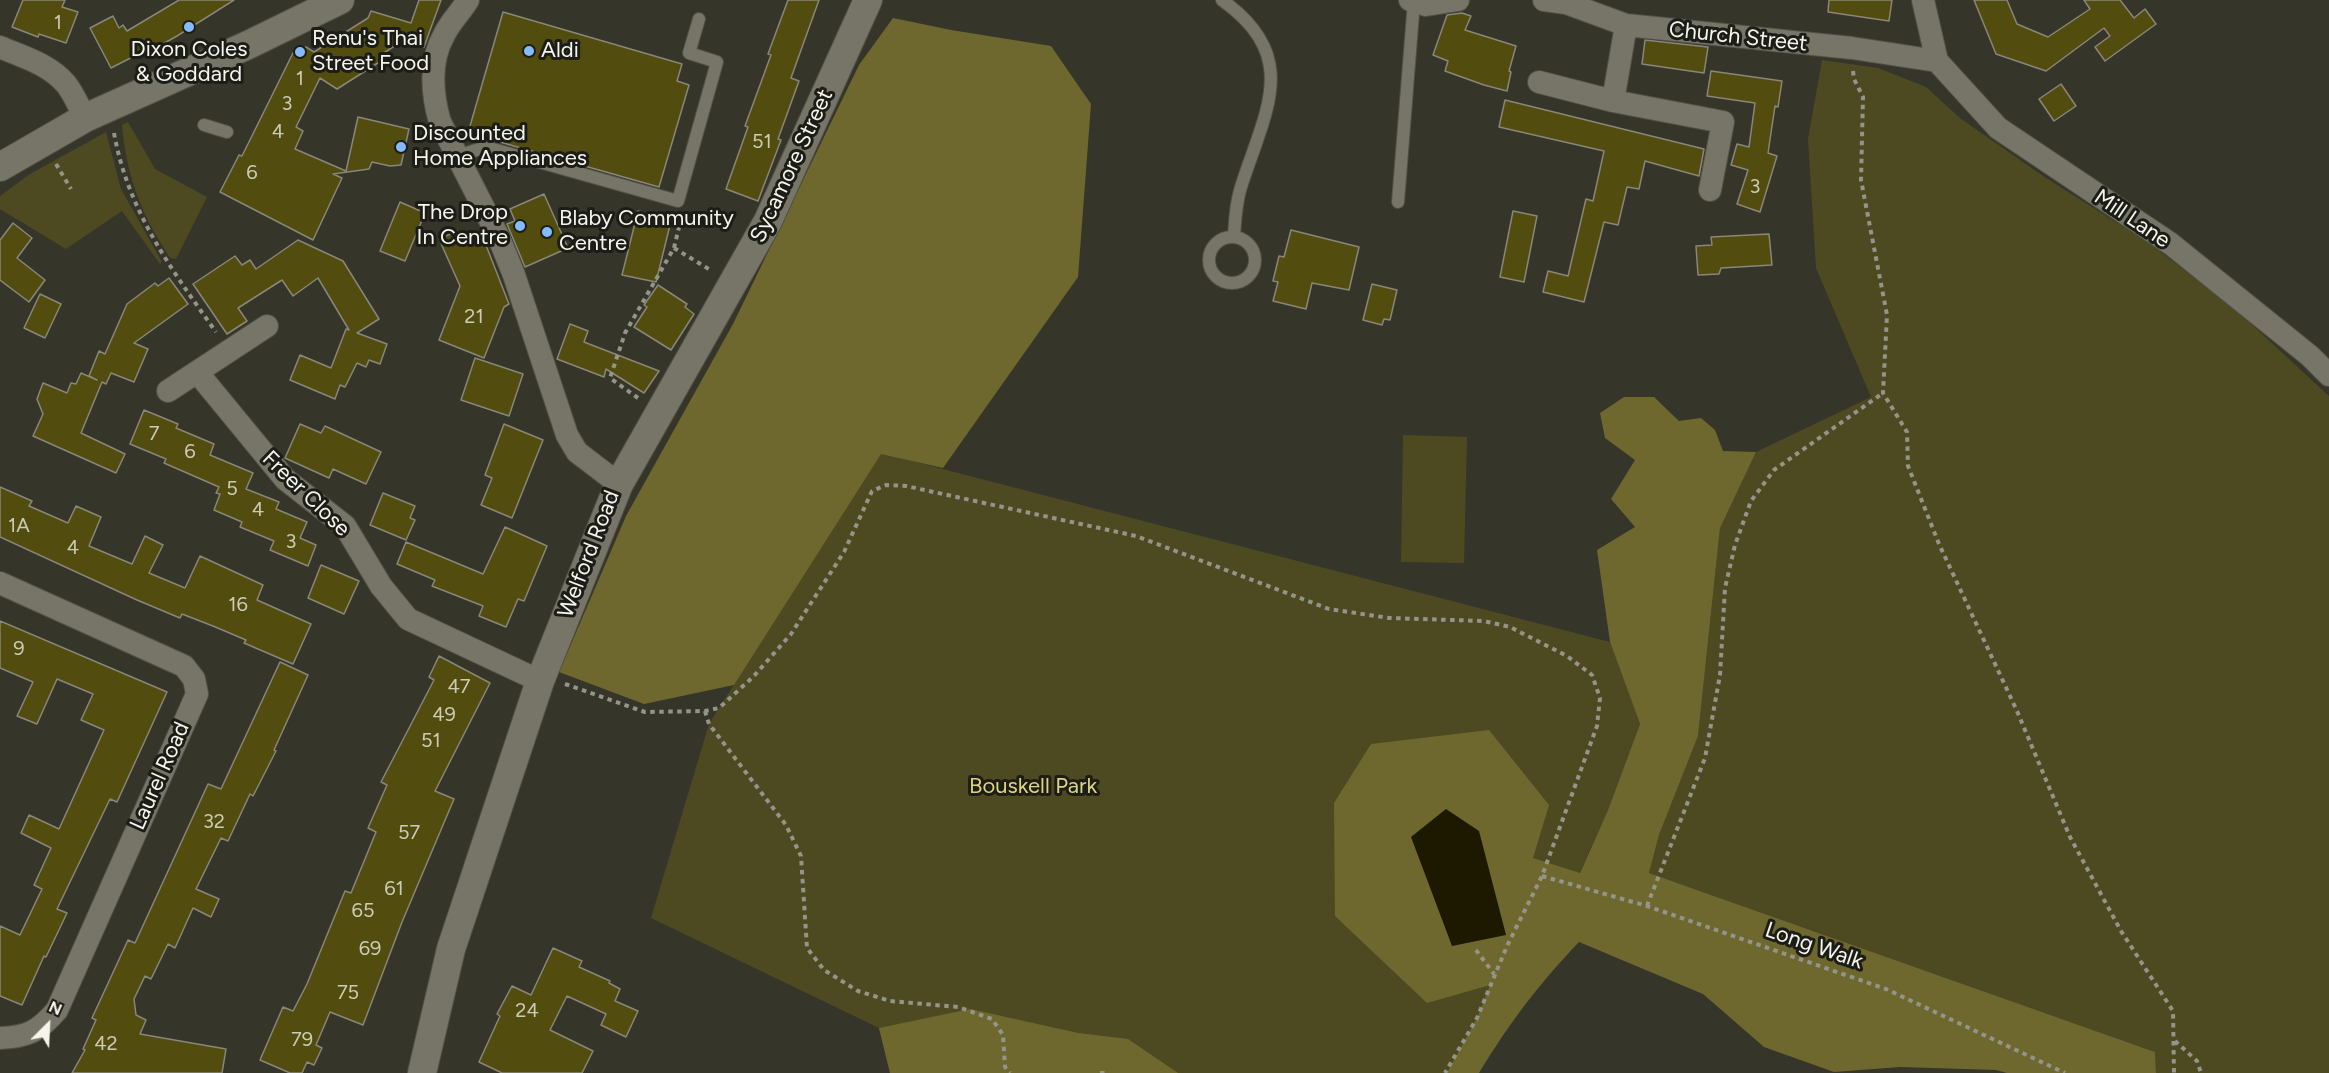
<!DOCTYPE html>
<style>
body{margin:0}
#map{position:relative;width:2329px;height:1073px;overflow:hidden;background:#36352a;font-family:Figtree,sans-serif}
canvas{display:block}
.north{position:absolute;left:18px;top:995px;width:60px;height:60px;-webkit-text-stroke:4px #1d1d17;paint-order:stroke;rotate:24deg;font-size:16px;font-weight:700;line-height:24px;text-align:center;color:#f5f5ee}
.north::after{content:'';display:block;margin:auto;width:21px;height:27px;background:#f5f5ee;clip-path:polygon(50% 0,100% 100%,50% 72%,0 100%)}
</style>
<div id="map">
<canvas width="2329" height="1073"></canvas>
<div class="north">N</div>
</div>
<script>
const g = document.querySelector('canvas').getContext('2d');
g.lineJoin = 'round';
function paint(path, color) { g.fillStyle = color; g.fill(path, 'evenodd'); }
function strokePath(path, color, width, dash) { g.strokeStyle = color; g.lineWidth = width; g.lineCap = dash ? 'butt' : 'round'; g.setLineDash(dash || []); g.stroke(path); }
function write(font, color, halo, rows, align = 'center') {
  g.font = font + ' Figtree,sans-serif'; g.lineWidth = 6; g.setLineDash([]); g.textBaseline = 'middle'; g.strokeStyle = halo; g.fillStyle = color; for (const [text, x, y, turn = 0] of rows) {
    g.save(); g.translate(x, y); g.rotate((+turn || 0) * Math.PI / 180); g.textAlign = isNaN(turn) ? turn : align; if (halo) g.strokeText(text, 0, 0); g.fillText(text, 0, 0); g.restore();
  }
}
paint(new Path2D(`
 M1822,60L1878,68L1926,87L1960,118L2043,176L2149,243L2236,310L2329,396V1073H2156L2155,1052L1649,873L1659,835L1698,736L1720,527L1756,452L1871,397L1816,268L1808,139Z
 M128,122L155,169L207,197L176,259L170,258C161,243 151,228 144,212C132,186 124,153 122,125Z
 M106,132L121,189L162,262L160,264L122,211L66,249L0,209V196L30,174Z
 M1403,435L1467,437L1464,563L1401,562Z
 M881,453L1610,642L1640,724L1608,810L1574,885L1473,1073H890L879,1028L651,918L709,724Z`), '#4d4a22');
paint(new Path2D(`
 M893,18L951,30L1051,46L1091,104L1078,277L943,468L881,454L734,685L644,704L559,672L626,516L733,324L859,65Z
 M1624,397H1654L1679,421L1701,418L1715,430L1723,451L1756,452L1720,528L1698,736L1659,835L1649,873L2155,1052L2156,1073H2007L1996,1070L1900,1067L1834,1072L1764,1047L1703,994L1579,942C1538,985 1510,1022 1479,1073H1447L1477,1018L1490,985L1427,1003L1335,916L1334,803L1371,744L1489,730L1549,805L1533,858L1580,873L1608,810L1640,724L1610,642L1597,550L1635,527L1611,499L1635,460L1605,438L1600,413Z
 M970,1009L1078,1033L1128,1039L1178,1073H890L879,1028Z`), '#6e682f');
paint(new Path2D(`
 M1446,809L1479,831L1506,935L1452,946L1411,837Z`), '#1c1900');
const building = new Path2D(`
 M23,0H65L62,7L78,12L66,43L39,34L38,37L12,27Z
 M179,0H234L177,36L152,50L150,48L111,68L90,28L113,16L119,28L123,25L127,31Z
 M419,0H441L424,47L404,40L379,56L381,61L337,89L320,78L296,127L303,131L295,149L346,171L358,117L409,129L401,165L390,166L372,162L369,169L333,174L342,178L313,240L220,192L239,155L242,156L293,53L306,47L314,52L368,18L371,11L411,23Z
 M788,0H819L791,78L799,81L778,139L781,140L758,201L726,189L748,127L745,126L771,55L768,54Z
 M1829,0H1892L1889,21L1828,12Z
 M1974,0H2007L2017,24L2048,37L2090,9L2084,0H2120L2134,18L2145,9L2156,24L2105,61L2095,47L2110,36L2104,28L2046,71L1996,54Z
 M503,12L682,64L677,81L689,85L659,187L468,133Z
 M1462,13L1471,16L1465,30L1516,46L1509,71L1511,72L1507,91L1484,85L1445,71L1448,61L1433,55L1447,15Z
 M1645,40L1708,47L1704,73L1642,64Z
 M1711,71L1782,81L1778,107L1775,106L1768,153L1777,156L1760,212L1737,204L1748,170L1731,165L1737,144L1749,147L1755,103L1707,96Z
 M2061,84L2076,106L2054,121L2039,99Z
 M1505,100L1704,149L1699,176L1645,161L1639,189L1627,187L1618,225L1604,222L1584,302L1543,292L1548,271L1568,276L1586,199L1593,201L1604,151L1499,127Z
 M544,194L568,248L525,267L507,224L515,221L510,209Z
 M400,202L425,213L405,261L380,251Z
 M638,211L671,221L656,282L622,275Z
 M1513,211L1537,216L1524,282L1500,277Z
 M13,223L32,238L17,258L45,280L29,302L0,280V240Z
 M1291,230L1359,247L1349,290L1312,283L1306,309L1273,301L1278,282L1273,281L1279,256L1284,257Z
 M457,231L462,244L482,235L509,304L504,307L484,358L439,340L460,286L439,239Z
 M1769,234L1772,265L1721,268L1719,274L1698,275L1696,246L1712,245L1711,237Z
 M298,240L343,261L379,319L357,333L387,344L380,364L369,360L366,367L357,363L345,387L340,385L335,399L290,380L300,355L331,368L346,329L349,330L318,278L293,296L282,280L238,308L247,321L227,334L193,284L235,256L242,265L250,260L256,269Z
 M169,278L188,304L134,343L148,349L134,382L111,373L106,384L102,382L81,433L125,454L116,473L33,436L43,414L37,399L43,383L67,393L71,383L76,384L81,373L97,380L89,376L99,351L105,354L127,304L155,283L158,286Z
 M1372,284L1397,290L1390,320L1384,319L1382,325L1363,320Z
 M658,285L687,304L685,307L694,314L671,350L634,327L647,307L644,305Z
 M40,294L61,304L45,338L24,328Z
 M570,324L588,331L584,342L659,371L644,393L606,369L604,377L557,359Z
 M475,358L523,374L509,416L461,400Z
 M144,410L178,424L176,428L214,444L210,455L253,473L246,489L279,502L276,509L307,522L300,538L316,545L308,566L270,550L274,541L240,527L242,522L214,510L220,494L216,493L219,487L164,463L166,459L130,444Z
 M300,424L321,433L325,426L381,452L366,484L333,469L329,478L285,458Z
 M504,424L543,440L512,518L481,505L492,478L485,475Z
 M0,487L32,501L29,506L68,523L76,506L101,517L89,546L132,564L145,536L163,545L149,573L185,588L200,556L263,585L257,600L311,624L293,664L244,643L246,640L213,626L182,614L180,618L137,600L0,537Z
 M383,493L415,506L410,518L415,520L406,540L370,525Z
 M505,527L547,546L524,601L518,599L506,627L479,616L483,606L432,586L435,580L397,564L406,542L483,574Z
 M321,565L359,581L344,614L308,598Z
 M0,621L167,692L117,802L110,799L57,909L67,913L46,957L44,956L22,1005L0,996V926L20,935L42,889L34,885L51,848L21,833L29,815L59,829L104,730L81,720L93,694L57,679L37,724L17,716L33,682L0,668Z
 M439,656L490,683L435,791L454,799L402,922L363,1025L330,1012L316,1045L322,1048L314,1065L307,1062L302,1073H290L260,1060L283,1007L293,1011L307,984L345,891L351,893L376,832L368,828L387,785L381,782L434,680L429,677Z
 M280,662L308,675L274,750L276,751L253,796L250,794L228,841L221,838L196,889L219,899L211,917L193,908L175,948L168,944L151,979L145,976L134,999L136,1015L146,1020L140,1034L226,1049L222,1073H72L85,1050L83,1049L96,1020L92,1018L128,940L135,943L208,784L221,789Z
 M553,948L582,961L579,967L610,981L609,983L620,989L615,1001L638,1011L626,1037L601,1025L606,1014L567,996L550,1030L593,1051L582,1073H502L479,1062L500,1016L497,1014L512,986L531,995Z`);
paint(building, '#524c0f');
strokePath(building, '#88877a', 1.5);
const service = new Path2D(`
 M1222,0C1302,57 1265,111 1241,187C1236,203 1235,220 1234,237
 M204,125L227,132
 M457,156L486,147L678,201L717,62L689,53L699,19
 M1398,202L1414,1
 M1209 260a23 23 0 1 1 46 0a23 23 0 1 1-46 0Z`);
const minor = new Path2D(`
 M468,0C461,12 450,22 444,35C429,61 432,95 440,122L499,238L514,275L567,435L577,452L619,484
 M1410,0L1426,5L1458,0
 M1544,0L1566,3L1626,25L1852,48L1937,61
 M1923,0L1937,61L1998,128L2171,244L2310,356L2329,375
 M0,47C23,57 49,64 66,84C74,94 79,107 85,118
 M1539,82L1613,101L1626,25
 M1613,101L1723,122L1710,190
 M197,372L285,479L345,526L381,586L408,619L540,681
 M168,391L267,326
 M0,583L184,666L194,679L197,694L57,1010C39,1031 28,1037 0,1038`);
const tertiary = new Path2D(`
 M0,167L85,118L248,45L340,0
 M422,1073L451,949L540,681L619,484L768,221L868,0`);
strokePath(service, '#525147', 14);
strokePath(minor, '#525147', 24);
strokePath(tertiary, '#525147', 30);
strokePath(new Path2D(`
 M1853,71L1854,79L1863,97L1861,180L1887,315L1883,393L1907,432L1908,466L1939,544L2017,711L2070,837L2121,931L2173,1011L2174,1073
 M114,133C128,211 171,269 216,332
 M56,164L71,189
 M674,248L712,271
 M638,398L610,378L625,333L674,248L681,219
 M565,684L645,712L705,711L719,708L753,677L791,634L844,552L872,491L886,485L906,486L1136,536L1329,609L1389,618L1484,621L1510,627L1567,656L1592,675L1600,698L1597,726L1542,876L1507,946L1477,1018L1445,1073
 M705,711L709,724L786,825L801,856L807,948L824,970L858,991L890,1001L958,1007L992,1019L1003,1035L1005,1067L1010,1073
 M1542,876L1647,906L1886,989L2065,1073
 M1647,906L1705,758L1720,675L1725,588L1735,545L1751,501L1774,470L1883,393
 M1476,950L1494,974
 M2175,1041L2197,1061L2201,1073
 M1100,1073H1105`), '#94948b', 4, [4.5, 4.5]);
strokePath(service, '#767568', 12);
strokePath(minor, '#767568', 22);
strokePath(tertiary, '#767568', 28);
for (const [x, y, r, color] of [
 [189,27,6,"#86bbfb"],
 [529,51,6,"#86bbfb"],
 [300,52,6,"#86bbfb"],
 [401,147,6,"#86bbfb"],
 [520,226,6,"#86bbfb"],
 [547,232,6,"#86bbfb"]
]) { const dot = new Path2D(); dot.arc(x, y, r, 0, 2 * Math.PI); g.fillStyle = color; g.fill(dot); strokePath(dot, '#1d1d17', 2); }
write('20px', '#cccbb6', null, [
 ["1",58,23],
 ["1",300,79],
 ["3",287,104],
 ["4",278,132],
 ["51",762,142],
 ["6",252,173],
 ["3",1755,187],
 ["21",474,317],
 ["7",154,434],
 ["6",190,452],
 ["5",232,489],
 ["4",258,510],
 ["1A",19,526],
 ["3",291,542],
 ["4",73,548],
 ["16",238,605],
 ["9",19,649],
 ["47",459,687],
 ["49",444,715],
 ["51",431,741],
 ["32",214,822],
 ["57",409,833],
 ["61",394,889],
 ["65",363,911],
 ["69",370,949],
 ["75",348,993],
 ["24",527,1011],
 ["79",302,1040],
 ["42",106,1044]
]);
write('22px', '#f5f5ee', '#1d1d17', [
 ["Church Street",1738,37,6],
 ["Sycamore Street",792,166,-65],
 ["Mill Lane",2132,219,34],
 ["Freer Close",306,494,44],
 ["Welford Road",589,554,-69],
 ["Laurel Road",160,776,-66],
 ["Long Walk",1814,946,19]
]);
write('22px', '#f5f5ee', '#1d1d17', [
 ["Renu's Thai",312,39],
 ["Street Food",312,64],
 ["Dixon Coles",189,50,"center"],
 ["& Goddard",189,75,"center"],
 ["Aldi",541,51],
 ["Discounted",413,134],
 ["Home Appliances",413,159],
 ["The Drop",508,213,"right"],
 ["In Centre",508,238,"right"],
 ["Blaby Community",559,219],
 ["Centre",559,244]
], 'left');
write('22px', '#dcd47e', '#1d1d17', [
 ["Bouskell Park",1033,787]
]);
</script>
